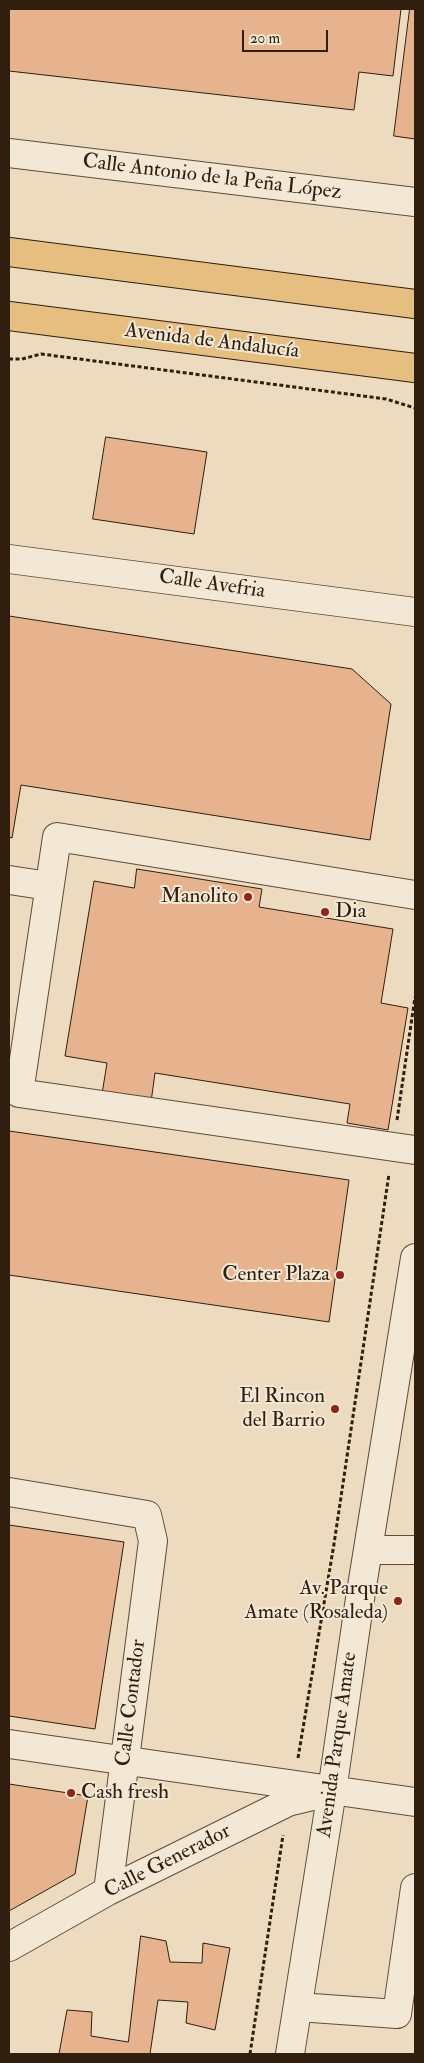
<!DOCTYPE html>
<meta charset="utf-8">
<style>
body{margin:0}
#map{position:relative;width:424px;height:2063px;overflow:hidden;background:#eddbbf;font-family:"IM FELL Double Pica",serif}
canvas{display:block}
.frame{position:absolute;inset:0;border:10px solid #301e0e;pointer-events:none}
.scale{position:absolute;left:242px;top:30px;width:86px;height:22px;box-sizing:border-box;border:2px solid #301e0e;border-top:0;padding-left:6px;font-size:15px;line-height:18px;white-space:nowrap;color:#301e0e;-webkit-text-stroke:4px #f3e8d5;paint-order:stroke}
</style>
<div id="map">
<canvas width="424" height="2063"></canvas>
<div class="frame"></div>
<div class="scale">20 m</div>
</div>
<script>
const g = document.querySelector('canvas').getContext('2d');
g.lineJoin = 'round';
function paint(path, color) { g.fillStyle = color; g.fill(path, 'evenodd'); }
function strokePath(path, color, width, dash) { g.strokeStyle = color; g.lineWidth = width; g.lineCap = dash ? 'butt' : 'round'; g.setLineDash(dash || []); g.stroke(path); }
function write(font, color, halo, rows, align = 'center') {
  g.font = font + ' "IM FELL Double Pica",serif'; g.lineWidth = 4; g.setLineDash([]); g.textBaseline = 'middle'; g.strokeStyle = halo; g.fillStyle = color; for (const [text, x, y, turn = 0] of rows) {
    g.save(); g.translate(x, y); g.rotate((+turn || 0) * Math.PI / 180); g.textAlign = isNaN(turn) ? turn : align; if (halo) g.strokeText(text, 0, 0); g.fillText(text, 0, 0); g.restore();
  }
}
const building = new Path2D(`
 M9,9H401L393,76L359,72L354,110L9,71Z
 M410,9H415V139L394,136Z
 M106,437L207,452L194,534L93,519Z
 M9,616L352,669L391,704L370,840L21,785L12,838L9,837Z
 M137,869L262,889L259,907L393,929L381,1003L408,1008L388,1130L347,1123L350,1104L155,1073L151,1102L102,1094L107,1063L65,1056L94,881L134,888Z
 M9,1131L349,1180L329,1322L9,1275Z
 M9,1525L124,1542L95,1729L9,1716Z
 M9,1784L88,1796L75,1874L9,1911Z
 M141,1936L166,1941L170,1962L202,1963L203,1943L230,1948L215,2030L186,2023L188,2002L158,2000L150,2054H59L67,2010L92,2012L91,2036L128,2042Z`);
paint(building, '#e7b38f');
strokePath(building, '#301e0e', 1);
const minor = new Path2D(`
 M9,153L415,202
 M9,559L415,612
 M9,880L49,886
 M415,895L57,837L19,1093L415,1150
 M9,1492L147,1515L153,1541L108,1891
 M369,1550H415
 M9,1744L415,1802
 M9,1947L108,1891L288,1802L321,1794
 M298,2007L397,2014L415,1888
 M290,2054L332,1791L359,1605L415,1258`);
const major = new Path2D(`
 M9,252L415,304
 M9,316L415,368`);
strokePath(minor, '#5f4d3a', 30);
strokePath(major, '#301e0e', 30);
strokePath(new Path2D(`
 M9,359H22L41,354L386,399L415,408
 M397,1120L415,997
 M298,1758L334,1544L389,1174
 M250,2054L283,1835`), '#301e0e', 3, [4, 2.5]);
strokePath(minor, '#f3e8d5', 28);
strokePath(major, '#e6be80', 28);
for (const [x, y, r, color] of [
 [248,897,5,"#8f2418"],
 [325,912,5,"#8f2418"],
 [340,1275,5,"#8f2418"],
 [335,1409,5,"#8f2418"],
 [398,1601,5,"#8f2418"],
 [71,1793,5,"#8f2418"]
]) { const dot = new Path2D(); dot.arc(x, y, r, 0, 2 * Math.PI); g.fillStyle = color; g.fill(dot); strokePath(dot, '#f3e8d5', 2); }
write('21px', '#301e0e', '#f3e8d5', [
 ["Calle Antonio de la Peña López",212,178,7],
 ["Avenida de Andalucía",212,342,7],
 ["Calle Avefria",212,585,8],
 ["Calle Contador",132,1703,-83],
 ["Avenida Parque Amate",338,1745,-82],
 ["Calle Generador",168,1862,-27]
]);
write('21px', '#301e0e', '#f3e8d5', [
 ["Manolito",238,897],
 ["Dia",335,912,"left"],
 ["Center Plaza",330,1275],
 ["El Rincon",325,1397],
 ["del Barrio",325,1421],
 ["Av. Parque",388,1589],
 ["Amate (Rosaleda)",388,1613],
 ["Cash fresh",81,1793,"left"]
], 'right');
</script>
